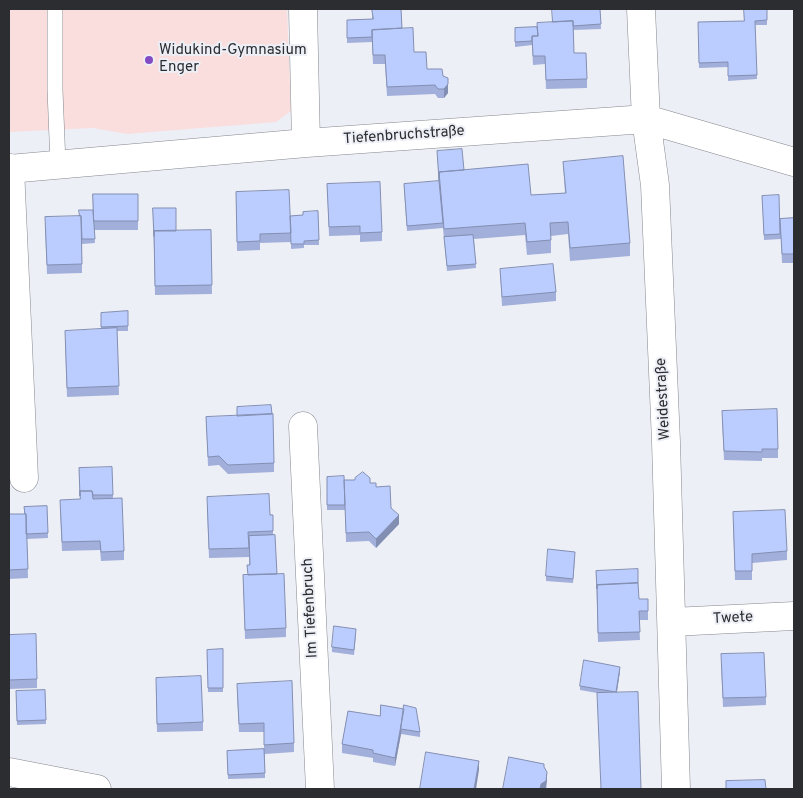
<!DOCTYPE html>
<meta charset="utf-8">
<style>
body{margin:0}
#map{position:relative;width:803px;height:798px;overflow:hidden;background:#edeff7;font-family:Overpass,sans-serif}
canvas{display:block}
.frame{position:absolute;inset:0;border:10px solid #2c2d30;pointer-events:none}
</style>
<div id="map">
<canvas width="803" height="798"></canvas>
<div class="frame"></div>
</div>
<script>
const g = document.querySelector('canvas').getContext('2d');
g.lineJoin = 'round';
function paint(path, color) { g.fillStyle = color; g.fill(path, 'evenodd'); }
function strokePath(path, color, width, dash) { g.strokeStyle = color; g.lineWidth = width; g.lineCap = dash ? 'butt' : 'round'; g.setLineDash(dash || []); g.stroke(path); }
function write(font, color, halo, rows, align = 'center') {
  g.font = font + ' Overpass,sans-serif'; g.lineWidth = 4; g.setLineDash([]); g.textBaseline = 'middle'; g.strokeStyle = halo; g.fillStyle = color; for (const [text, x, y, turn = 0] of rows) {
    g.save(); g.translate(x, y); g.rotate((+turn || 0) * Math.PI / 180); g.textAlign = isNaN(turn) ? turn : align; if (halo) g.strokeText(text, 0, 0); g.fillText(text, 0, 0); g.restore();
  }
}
paint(new Path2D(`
 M9,9H287L291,111L276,122L127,134L93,128L9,132Z`), '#f9dedd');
const lane = new Path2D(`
 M55,9V90L58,164`);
const street = new Path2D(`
 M303,9L306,143
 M641,9L646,119L655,185L666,442L676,789
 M10,168L24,478
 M9,169L306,143L646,119L794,162
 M303,426L320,789
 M672,622L794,616
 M9,772L97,789`);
strokePath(lane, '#84878d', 16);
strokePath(street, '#84878d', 29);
strokePath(lane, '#fff', 15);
strokePath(street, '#fff', 28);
paint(new Path2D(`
 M367,9H401L402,28L414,52L427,69L443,76L448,93L444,98H438L435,94L387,96L385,64H373L372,42L347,43V20L372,19V9Z
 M445,9H467V10H445Z
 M600,9L601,29L573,30L574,53L587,79V88L546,89L545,64L533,65L532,45L515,47V28L537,27Z
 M767,9V25H755L757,79L728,81V67L699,68L698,22L744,21Z
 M437,151L464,170L531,195L565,193L563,162L630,243V256L570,261L568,234L551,236V253L527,255L525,235L474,239L476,268L447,271L443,228L407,231L404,189V184L439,182Z
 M327,184L382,232V241L360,242V235L329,236Z
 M236,192L290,216L303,215L318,211L319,245H304V248L291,249V242L260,243V250L237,251Z
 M93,194H138V230H94L95,243L82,244V273L47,274L45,226L79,216L93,210Z
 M762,196L780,219L794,218V263H782L781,239L764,240Z
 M153,208L176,231L211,230L212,294L155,295Z
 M500,269L556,292V301L502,306Z
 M128,311V331H117L119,395L67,397L65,340L101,329V313Z
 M206,417L274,463V472L228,474L219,465L208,466Z
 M722,419L778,449V458H762V461L724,460Z
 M79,468L113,495V498L124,551V560L101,561L100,550L62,551L60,509L80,499Z
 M327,477L344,486L370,483L376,487L391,508L399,524L376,548L369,541L346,542L345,507V510H327Z
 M47,506L48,538L27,539L28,578L9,579V514H24V507Z
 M207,506L273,515V535L277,574L286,628V637L245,639L243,575H248L249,565V557L209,558Z
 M733,521L787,551V560L752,563V580H735Z
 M575,556L573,583L546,581V576Z
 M596,571L639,599L648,611V620H639L640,640L598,642Z
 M356,634L354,655L332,652V647Z
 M9,635L37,679V688L9,689Z
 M223,649V692H208L207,650Z
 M721,663L766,697V705L723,707Z
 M620,671L617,692L597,693L580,690V686Z
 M156,687L203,722V731L157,732Z
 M45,690L46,724L17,725L16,691Z
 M237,693L294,743V752L265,754V778L228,779L227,751L264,749V732H239Z
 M348,711L420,732V737L401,734L395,766L373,762V758L342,753V744Z`), '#a1afda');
paint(new Path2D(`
 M448,84V93L444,98V89Z
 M399,515V524L376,548V539Z
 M620,667V671L616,697V692Z
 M404,709L401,734L395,766V758Z
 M479,761V770L476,789H474Z
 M547,772V781L546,789H540L541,784Z`), '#838fb2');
const building = new Path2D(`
 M372,9H401L402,28L372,30V37L347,38V20L373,19Z
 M552,9H600L601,24L573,26V21L553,22Z
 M744,9H767V20L755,21L757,75L728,76V62L699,63L698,22L744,21Z
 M573,21L574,53H586L587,79L546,80L545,56H533L532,36H538L537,23Z
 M537,27L538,36H532V41L515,42V28Z
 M413,28L414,52H426L427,69H442L443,76L448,78V84L444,89H438L435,85L387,87L385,55H373L372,30Z
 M462,149L464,170L439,172V180L437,151Z
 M623,156L630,243L570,248L568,222L550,223L551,240L527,242L525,223L444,229L439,172L528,164L531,195L566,193L563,162Z
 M439,181L443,223L407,226L404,184Z
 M380,182L382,232L360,233V226L329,227L327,184Z
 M289,190L291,233L260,234V241L237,242L236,192Z
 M93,194H138V221H94Z
 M779,195L780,234L764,235L762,196Z
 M153,208H176V231H154V236Z
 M79,210H93L95,239H82L81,216H80Z
 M318,211L319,240L304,241V244H291L290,216L303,215V212Z
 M81,216L82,264L47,265L45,217Z
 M794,218V254H782L780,219Z
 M211,230L212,285L155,286L154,231Z
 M473,235L476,264L447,266L444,237Z
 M553,264L556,292L502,297L500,269Z
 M128,311V326L101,327V313Z
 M117,328L119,386L67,388L65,331Z
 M271,405L272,414L237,416V407Z
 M777,409L778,449H762V452L724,451L722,411Z
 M273,414L274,463L228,465L219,456L208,457L206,417Z
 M112,467L113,495H93L92,491H80V496L79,468Z
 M363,472L370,478V483H376V487L390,486L391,508L399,515L376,539L369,532L346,533L344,480H355V478Z
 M344,476L345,505H327V477Z
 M80,491H92L93,499L122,498L124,551L101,552L100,541L62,542L60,500L80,499Z
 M269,494L270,515H273V531L248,532L249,548L209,549L207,497Z
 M47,506L48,533L26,534V514H25L24,507Z
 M785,510L787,551L752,554V571H735L733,512Z
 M9,514H26L28,569L9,570Z
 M275,535L277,574L248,575L247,565H250L249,536Z
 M548,549L575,552L573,579L546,576Z
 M638,569V583L597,585V589L596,571Z
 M284,574L286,628L245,630L243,575Z
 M638,583L639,599H648V611H639L640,632L598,633L597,585Z
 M334,626L356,629L354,650L332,647Z
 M36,634L37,679L9,680V635Z
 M223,649V688H208L207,650Z
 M764,653L766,697L723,698L721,654Z
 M584,660L620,667L616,692L580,686Z
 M201,676L203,722L157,724L156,678Z
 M292,681L294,743L264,745V723L239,724L237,684Z
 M45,690L46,720L17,721L16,691Z
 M638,692L641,789H601L597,693Z
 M381,705L404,709L395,758L373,753V750L342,744L348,711L380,716Z
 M404,705L416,708L420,732L401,729Z
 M264,749L265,773L228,775L227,751Z
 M426,752L479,761L474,789H420Z
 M509,757L544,764V767L547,772L546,781L541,784L540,789H503Z
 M765,780L766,789H726V781Z`);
paint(building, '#bbccfe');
strokePath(building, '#838fb2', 1);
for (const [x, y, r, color] of [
 [149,60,5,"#834bc2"]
]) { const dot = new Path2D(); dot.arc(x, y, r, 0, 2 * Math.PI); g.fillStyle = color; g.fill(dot); strokePath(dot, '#edeff7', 2); }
write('15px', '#2c2d30', '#edeff7', [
 ["Widukind-Gymnasium",159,51],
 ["Enger",159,68]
], 'left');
write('15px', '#2c2d30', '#edeff7', [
 ["Tiefenbruchstraße",404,136,-4],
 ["Weidestraße",664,399,-93],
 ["Im Tiefenbruch",311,608,-93],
 ["Twete",733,619,-3]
]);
</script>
